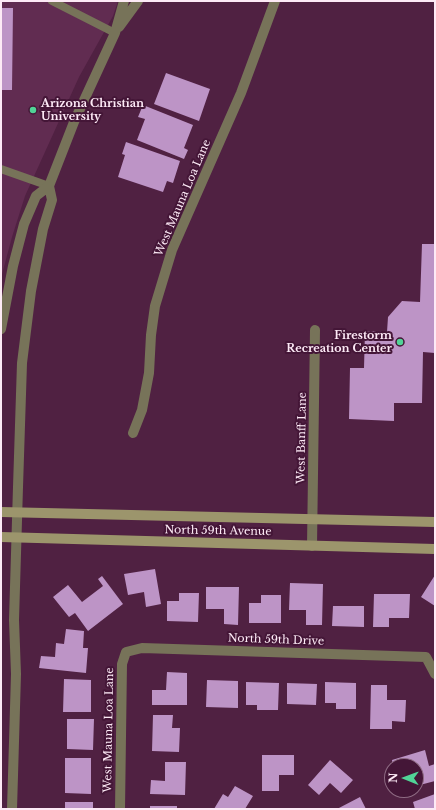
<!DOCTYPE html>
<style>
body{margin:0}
#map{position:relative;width:436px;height:810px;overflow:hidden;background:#502142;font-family:"Libre Baskerville",serif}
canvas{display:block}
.frame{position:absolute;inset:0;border:2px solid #fdeaf6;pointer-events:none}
.north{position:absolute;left:384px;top:758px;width:40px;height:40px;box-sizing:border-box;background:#441637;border:1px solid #8e6b83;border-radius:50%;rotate:271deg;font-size:11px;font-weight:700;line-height:16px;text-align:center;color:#fdeaf6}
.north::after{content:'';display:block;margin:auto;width:14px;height:18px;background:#51d397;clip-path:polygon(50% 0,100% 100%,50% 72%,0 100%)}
</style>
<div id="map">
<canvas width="436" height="810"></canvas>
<div class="frame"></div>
<div class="north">N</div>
</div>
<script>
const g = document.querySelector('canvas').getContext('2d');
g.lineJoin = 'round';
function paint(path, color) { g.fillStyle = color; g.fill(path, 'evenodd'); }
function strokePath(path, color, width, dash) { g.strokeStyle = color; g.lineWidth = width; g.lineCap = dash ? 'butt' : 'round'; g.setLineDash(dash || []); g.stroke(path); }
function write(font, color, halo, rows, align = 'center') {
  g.font = font + ' "Libre Baskerville",serif'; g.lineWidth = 4; g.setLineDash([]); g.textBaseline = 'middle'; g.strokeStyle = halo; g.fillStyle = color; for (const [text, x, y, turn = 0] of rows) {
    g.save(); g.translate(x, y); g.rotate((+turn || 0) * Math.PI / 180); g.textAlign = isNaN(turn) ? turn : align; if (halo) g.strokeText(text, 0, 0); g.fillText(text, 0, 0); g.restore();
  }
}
paint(new Path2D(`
 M1,1H118L113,16L79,77L25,196L12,237L1,278Z`), '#612c51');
paint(new Path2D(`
 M1,8H13L12,90H1Z
 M166,73L210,89L199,121L154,104Z
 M143,105L193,125L184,148L188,150L184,159L137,140L145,119L138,117Z
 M126,142L180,161L173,183L167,181L163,192L118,177L125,155L122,154Z
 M422,244H435V353L423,352L422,403H394V421L349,419L350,368H364L365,331L387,332L388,317L402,301L420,302Z
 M155,569L161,604L146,607L144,592L128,595L124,574Z
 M435,575V606L421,597Z
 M102,576L123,604L88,631L75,613L69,617L53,597L68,585L82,602L103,586L98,579Z
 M290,583L323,584L322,625H306V610H289Z
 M206,587H239L238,625L224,624V609H206Z
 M179,593H199L198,622L167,621V601H179Z
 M374,594H410L409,618H389V627H373Z
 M261,595H281V623H249V603H261Z
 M333,606H364V627L332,626Z
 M66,629L84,631L83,648H88L86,673L39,668L41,656L55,657L56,643L64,644Z
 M167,672L187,673V705H152V690H166Z
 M64,679L91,680V712H63Z
 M207,680L238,681V708L206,707Z
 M246,682L279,683L278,710H257V705H246Z
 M325,682L356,683V709H336V703H325Z
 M287,683L317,684L316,705L287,704Z
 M371,685H387V700H406L405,722L392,721V729H370Z
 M153,715H173L172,728H180L179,752L152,751Z
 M67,719H94L93,750L67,749Z
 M425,750L429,766L435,764V781L416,786V766H393L392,760Z
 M262,755H294V775H279V791H262Z
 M65,758H91V794L65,793Z
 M330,760L353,780L341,793L330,783L319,795L308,785Z
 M165,762H186L185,795L150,794L151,780L165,781Z
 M235,786L253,796L245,809H214L223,794L228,797Z
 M435,794V809H415L413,802Z
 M360,797L366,809H337Z
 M65,802H93V809H65Z
 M150,806H177V809H150Z`), '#bd94c6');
strokePath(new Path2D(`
 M52,1L115,33
 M1,169L49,186`), '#777359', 8);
strokePath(new Path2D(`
 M133,433L142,410L149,373L151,335L155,306L172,250L241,93L275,1
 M312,546L315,330
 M120,809L122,664L126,652L142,648L426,657L435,674`), '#777359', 10);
strokePath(new Path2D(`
 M119,27L138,1
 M1,329L13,266L24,224L36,196L49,186
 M12,809L16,674L14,620L18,487L22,363L31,291L43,229L52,200L49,186L74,122L115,33L124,1`), '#777359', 10);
strokePath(new Path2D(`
 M1,512L435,522
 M1,537L435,549`), '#9c956c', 10);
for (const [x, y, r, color] of [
 [33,110,4,"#51d397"],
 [400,342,4,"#51d397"]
]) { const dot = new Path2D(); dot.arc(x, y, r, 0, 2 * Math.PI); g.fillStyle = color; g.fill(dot); strokePath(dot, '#441637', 1.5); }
write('bold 11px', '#fdeaf6', '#441637', [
 ["Arizona Christian",41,104],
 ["University",41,117],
 ["Firestorm",392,336,"right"],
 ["Recreation Center",392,349,"right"]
], 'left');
write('11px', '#fdeaf6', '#441637', [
 ["West Mauna Loa Lane",183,198,-67],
 ["West Banff Lane",302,438,-89],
 ["North 59th Avenue",218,531,1],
 ["North 59th Drive",276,640,2],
 ["West Mauna Loa Lane",109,730,-89]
]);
</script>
